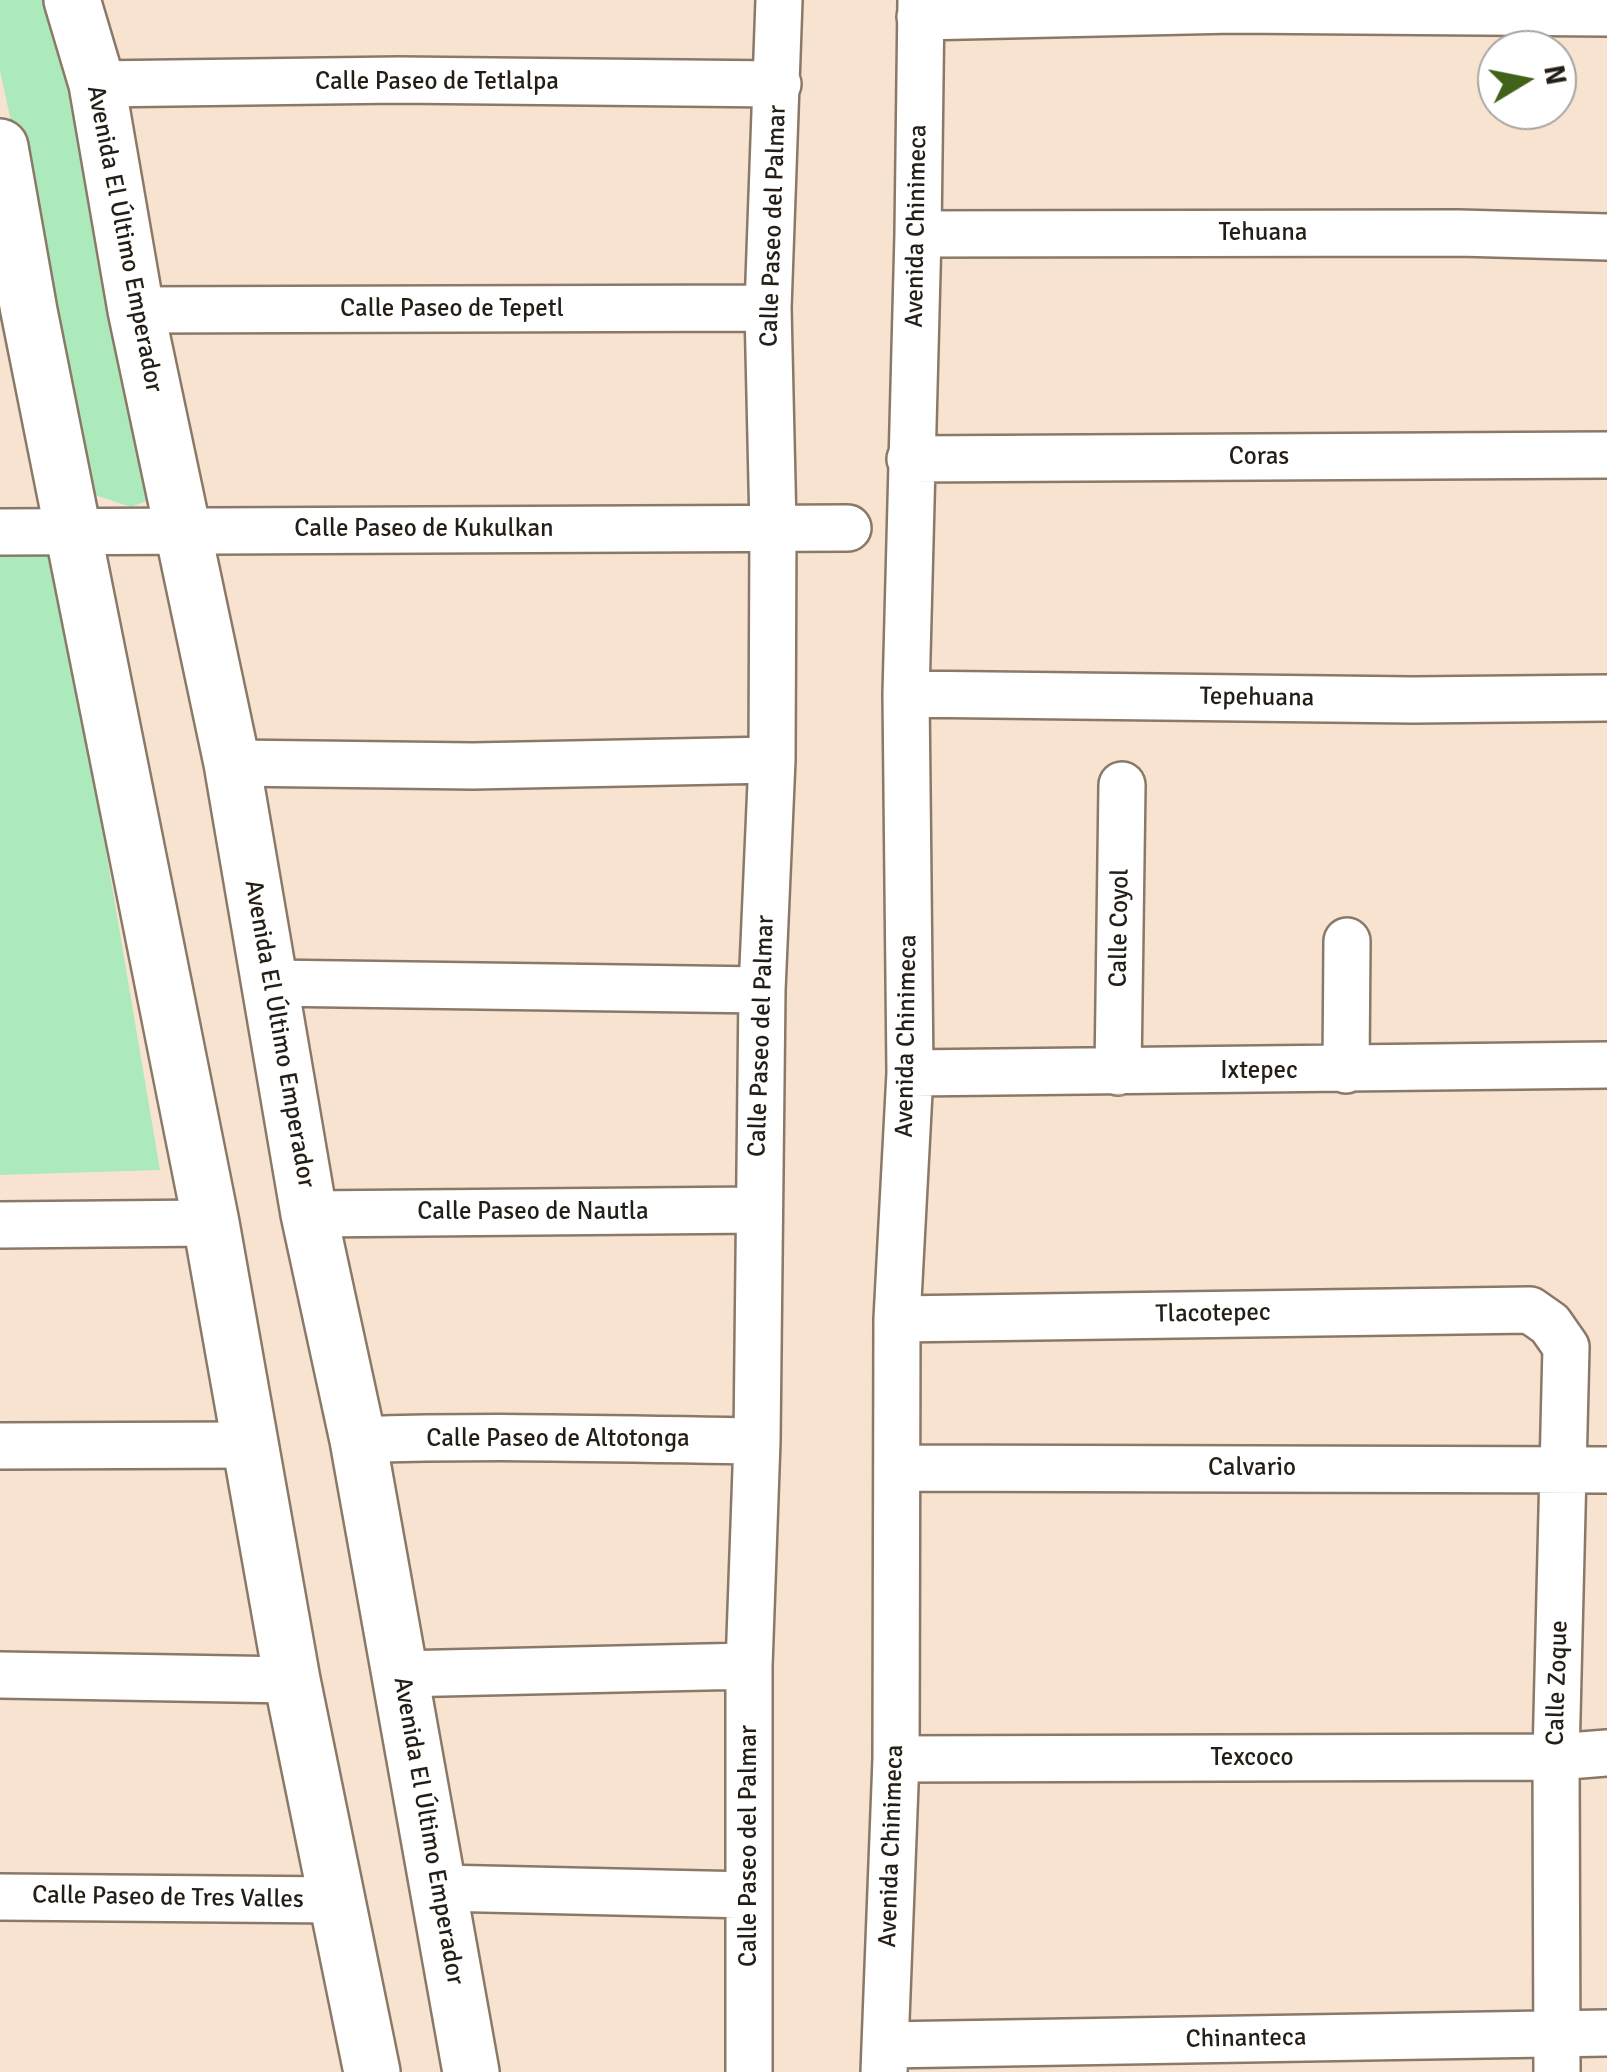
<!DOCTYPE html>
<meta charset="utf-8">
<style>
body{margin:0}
#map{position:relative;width:1607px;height:2072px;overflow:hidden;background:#f8e3d1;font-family:Signika,sans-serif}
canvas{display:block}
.north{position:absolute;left:1477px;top:30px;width:100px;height:100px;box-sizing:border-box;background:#fff;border:2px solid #a8a5a2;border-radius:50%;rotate:80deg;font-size:28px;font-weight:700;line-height:40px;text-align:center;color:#251e17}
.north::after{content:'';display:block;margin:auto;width:35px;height:45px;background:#416218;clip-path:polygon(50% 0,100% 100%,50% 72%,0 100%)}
</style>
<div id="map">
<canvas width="1607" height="2072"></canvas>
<div class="north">N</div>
</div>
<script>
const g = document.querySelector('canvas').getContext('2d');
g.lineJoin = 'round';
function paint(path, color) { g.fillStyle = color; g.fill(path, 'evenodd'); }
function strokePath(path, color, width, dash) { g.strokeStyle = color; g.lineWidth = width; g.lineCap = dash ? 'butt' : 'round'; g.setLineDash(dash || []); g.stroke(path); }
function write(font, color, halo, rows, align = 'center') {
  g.font = font + ' Signika,sans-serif'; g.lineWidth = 8; g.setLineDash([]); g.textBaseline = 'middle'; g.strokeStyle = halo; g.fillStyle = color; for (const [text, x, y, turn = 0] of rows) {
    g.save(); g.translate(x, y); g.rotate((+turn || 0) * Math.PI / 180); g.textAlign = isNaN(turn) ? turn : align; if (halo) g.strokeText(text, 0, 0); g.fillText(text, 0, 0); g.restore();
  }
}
paint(new Path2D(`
 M0,0H54L154,498L131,507L92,494L0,71Z
 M53,538L160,1170L0,1175V539Z`), '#adeabb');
const street = new Path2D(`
 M920,17L1233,10L1607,13
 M97,84L399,80L778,84
 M918,234L1459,233L1607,237
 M136,310L768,308
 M910,459L1607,455
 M0,532L848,528
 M906,694L1413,700L1607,698
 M232,763L473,766L772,760
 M270,983L762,990
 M1346,1070L1347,941
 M1118,1072L1122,785
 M910,1073L1607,1065
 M309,1214L758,1210
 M0,1225L211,1223
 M897,1319L1530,1310L1550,1324L1566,1347L1556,1757L1557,2072
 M358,1440C491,1435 624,1439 757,1441
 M0,1446L252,1445
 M897,1468L1607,1470
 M398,1674L749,1666
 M0,1675L292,1680
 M896,1759L1556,1757L1607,1753
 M440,1888L749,1895
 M0,1897L336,1900
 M885,2045L1607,2033
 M749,2072V1666L757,1441L762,990L772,760L773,527L768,308L779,0
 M884,2072L896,1759L897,1319L910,1073L906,694L918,234L921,0`);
const secondary = new Path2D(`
 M72,0L97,84L136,310L232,763L309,1214L358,1440L471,2072
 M0,147L29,311L211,1223L292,1680L372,2072`);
strokePath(street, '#8b7968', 50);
strokePath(secondary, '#8b7968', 60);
strokePath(street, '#fff', 45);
strokePath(secondary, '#fff', 55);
write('25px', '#251e17', '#fff', [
 ["Calle Paseo de Tetlalpa",437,82],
 ["Calle Paseo del Palmar",774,226,-88],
 ["Avenida Chinimeca",917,226,-89],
 ["Tehuana",1263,233],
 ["Avenida El Último Emperador",124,239,79],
 ["Calle Paseo de Tepetl",452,309],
 ["Coras",1259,457],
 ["Calle Paseo de Kukulkan",424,529],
 ["Tepehuana",1257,698,1],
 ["Calle Coyol",1120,928,-89],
 ["Avenida El Último Emperador",279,1034,80],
 ["Calle Paseo del Palmar",762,1036,-88],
 ["Avenida Chinimeca",907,1036,-89],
 ["Ixtepec",1259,1071],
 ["Calle Paseo de Nautla",533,1212],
 ["Tlacotepec",1213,1314,-1],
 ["Calle Paseo de Altotonga",558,1439],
 ["Calvario",1252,1468],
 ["Calle Zoque",1558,1683,-88],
 ["Texcoco",1252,1758],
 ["Avenida El Último Emperador",428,1831,80],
 ["Calle Paseo del Palmar",749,1846,-90],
 ["Avenida Chinimeca",892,1846,-88],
 ["Calle Paseo de Tres Valles",168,1898,1],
 ["Chinanteca",1246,2039,-1]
]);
</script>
